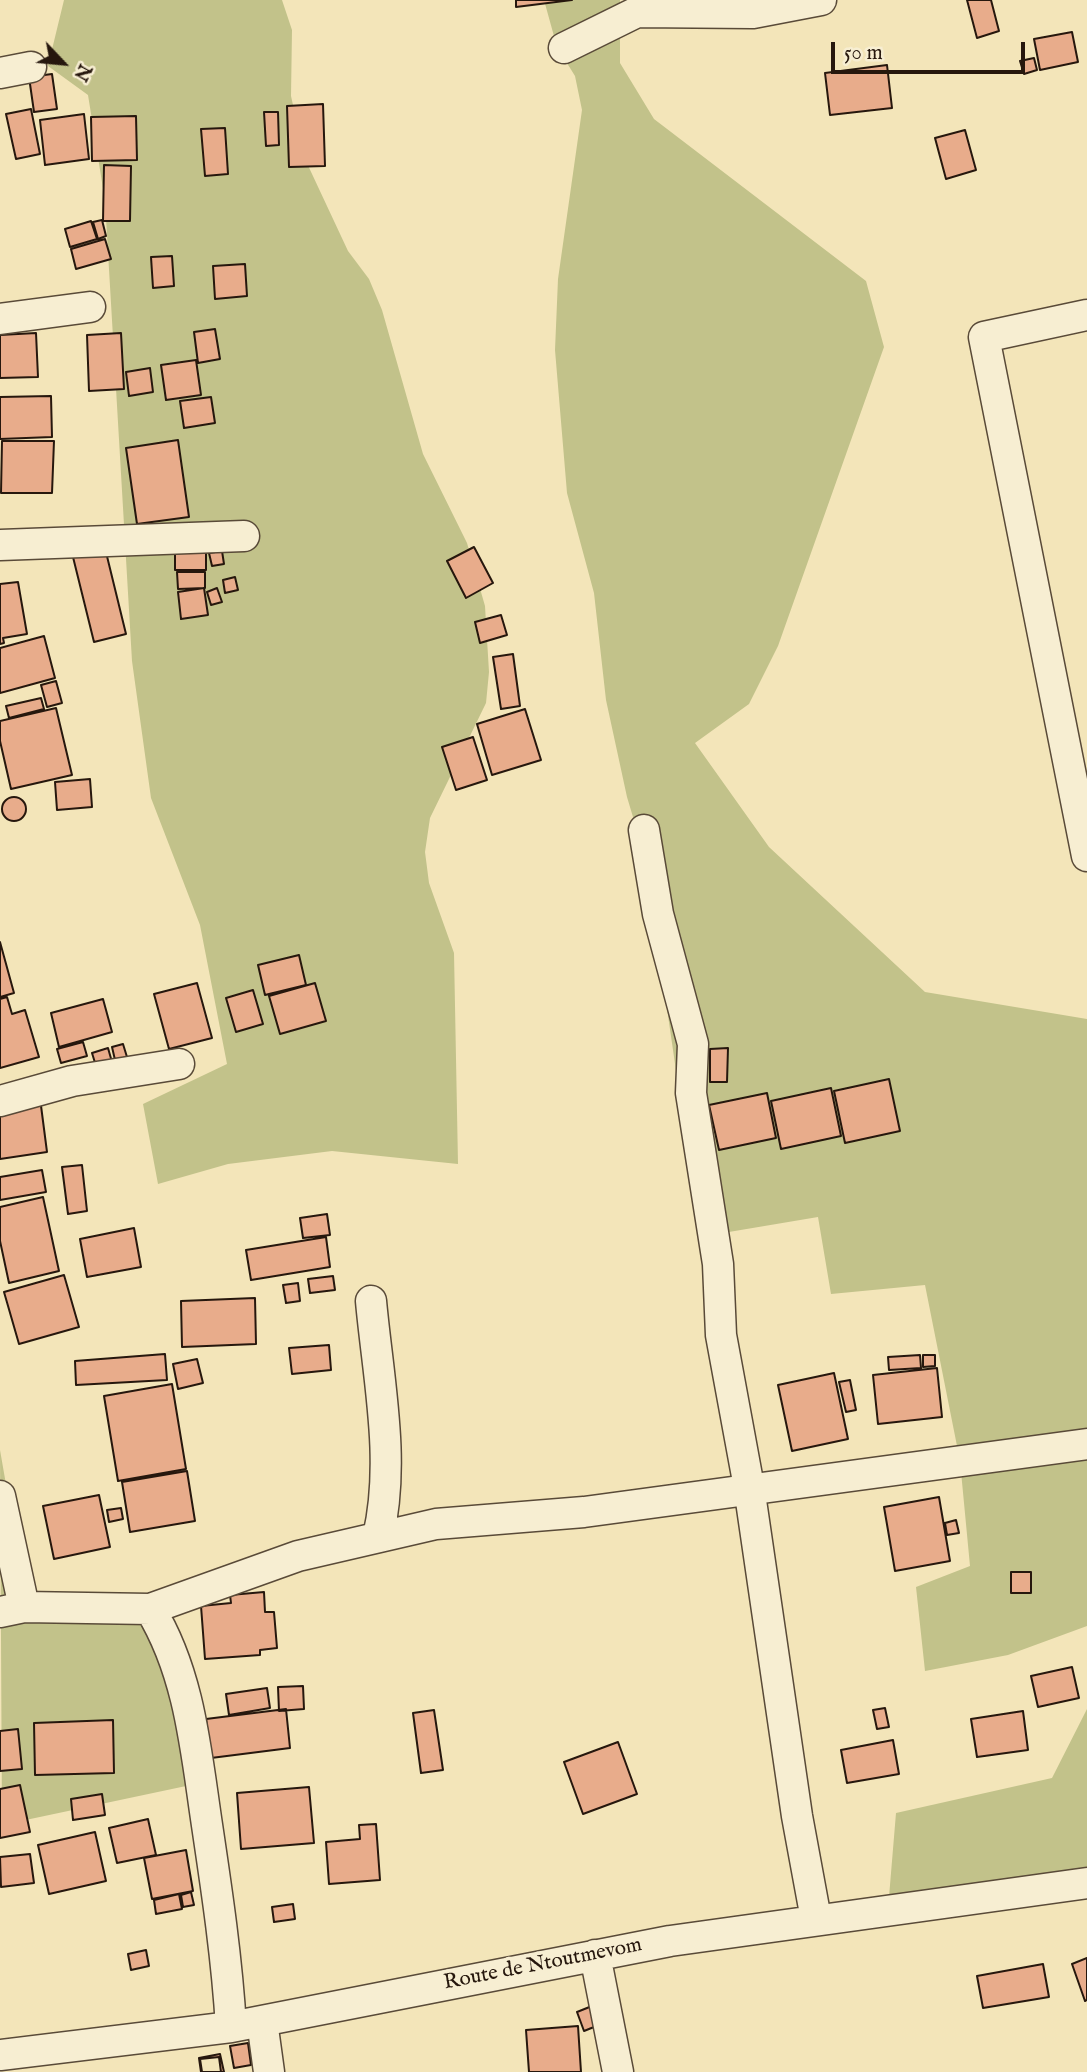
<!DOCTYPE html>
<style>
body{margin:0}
#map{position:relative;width:1087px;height:2072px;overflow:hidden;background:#f3e5b9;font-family:"IM FELL English",serif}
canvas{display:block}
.north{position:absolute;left:28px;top:28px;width:70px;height:70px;-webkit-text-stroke:5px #f7eed2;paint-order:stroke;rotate:116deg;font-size:19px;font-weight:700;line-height:28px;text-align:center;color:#26170d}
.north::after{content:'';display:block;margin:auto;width:24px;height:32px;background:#26170d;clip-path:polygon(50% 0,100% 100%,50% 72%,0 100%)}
.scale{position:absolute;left:831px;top:42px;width:194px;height:32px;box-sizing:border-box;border:4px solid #26170d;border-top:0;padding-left:9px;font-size:21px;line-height:24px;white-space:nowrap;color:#26170d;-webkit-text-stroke:5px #f7eed2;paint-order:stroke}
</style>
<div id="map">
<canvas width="1087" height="2072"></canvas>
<div class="north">N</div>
<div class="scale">50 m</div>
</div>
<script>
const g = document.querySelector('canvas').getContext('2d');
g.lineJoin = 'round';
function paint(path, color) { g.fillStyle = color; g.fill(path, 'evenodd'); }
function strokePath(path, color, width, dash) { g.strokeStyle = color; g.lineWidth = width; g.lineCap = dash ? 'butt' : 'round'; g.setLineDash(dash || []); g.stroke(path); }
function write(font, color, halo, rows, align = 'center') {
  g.font = font + ' "IM FELL English",serif'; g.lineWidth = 7; g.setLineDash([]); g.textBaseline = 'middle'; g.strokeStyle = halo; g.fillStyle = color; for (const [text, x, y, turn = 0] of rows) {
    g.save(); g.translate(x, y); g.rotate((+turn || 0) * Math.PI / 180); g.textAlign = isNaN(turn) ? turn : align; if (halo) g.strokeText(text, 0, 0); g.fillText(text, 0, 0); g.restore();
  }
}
paint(new Path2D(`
 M64,0H282L292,30L291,96L305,159L348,251L369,279L382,310L423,454L467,543L485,606L489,672L486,703L430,818L425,852L429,883L454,953L458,1164L332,1151L228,1164L158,1184L143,1104L227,1064L200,925L151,798L132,661L105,201L88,95L48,66Z
 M544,0H620V63L654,119L866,281L884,347L778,646L749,704L695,743L769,847L925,992L1087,1019V1626L1008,1655L925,1671L916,1587L970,1566L960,1461L925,1285L831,1294L818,1217L705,1236L682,1112L645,857L627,797L606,700L594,593L567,493L555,350L558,279L582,110L575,76L557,47Z
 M0,1450L27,1605L115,1604L158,1629L205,1782L2,1825Z
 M1087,1709V1887L887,1921L896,1813L1052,1778Z`), '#c2c28a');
const building = new Path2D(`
 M516,0H572L516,7Z
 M967,0H991L999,31L977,38Z
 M1072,32L1078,62L1040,70L1034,39Z
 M1034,58L1037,70L1024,74L1020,61Z
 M887,65L892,108L830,115L825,73Z
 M52,74L57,109L34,112L29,77Z
 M323,104L325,166L289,167L287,106Z
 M31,109L40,154L16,159L6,114Z
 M264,112H278L279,145L266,146Z
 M84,114L89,159L45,165L40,120Z
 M136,116L137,160L92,161L91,117Z
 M225,128L228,174L205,176L201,129Z
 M965,130L976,170L946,179L935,138Z
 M104,165L131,166L130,221H103Z
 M102,220L106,236L98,239L93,222Z
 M91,221L97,239L70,247L65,229Z
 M105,239L111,259L76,269L71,249Z
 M172,256L174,286L153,288L151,257Z
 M245,264L247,296L215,299L213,266Z
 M215,329L220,359L198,363L194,332Z
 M36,333L38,377L0,378V335Z
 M121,333L124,389L89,391L87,335Z
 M196,360L201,395L166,400L161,365Z
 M150,368L153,392L129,396L126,372Z
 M51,396L52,437L0,439V397Z
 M211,397L215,423L184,428L180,401Z
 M178,440L189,517L137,524L126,448Z
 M2,441H54L52,493H1Z
 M175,542H206V570H175Z
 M104,544L126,634L94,642L72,553Z
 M474,547L493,583L466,598L447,561Z
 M222,551L224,564L212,566L209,553Z
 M177,572H205V588L178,589Z
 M235,577L238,590L225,593L223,580Z
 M18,582L27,634L3,638L4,643L0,644V584Z
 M204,588L208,615L181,619L178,592Z
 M217,588L222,602L211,605L207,592Z
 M501,615L507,635L480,643L475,622Z
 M44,636L55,678L0,693V648Z
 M513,654L520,706L501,709L493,657Z
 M56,681L62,703L47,707L41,685Z
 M41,698L44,709L9,718L6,706Z
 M56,708L72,775L11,789L0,741V721Z
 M525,709L541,760L492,775L477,724Z
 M473,737L487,780L456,790L442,747Z
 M90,779L92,807L57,810L55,782Z
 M2 809a12 12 0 1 1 24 0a12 12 0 1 1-24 0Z
 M0,942L14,993L0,997Z
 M299,955L306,985L265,995L258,965Z
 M197,983L212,1038L169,1049L154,994Z
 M315,983L326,1021L280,1034L269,996Z
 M253,990L263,1024L236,1032L226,998Z
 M7,997L12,1014L25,1010L39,1057L0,1068V999Z
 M103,999L112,1032L59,1047L51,1013Z
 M83,1042L87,1056L61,1063L57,1049Z
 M123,1044L127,1057L115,1060L112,1047Z
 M108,1048L112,1062L96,1066L92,1053Z
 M728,1048L727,1082H710V1049Z
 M889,1079L900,1131L845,1143L834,1091Z
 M831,1088L841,1136L781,1149L771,1101Z
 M767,1093L776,1138L719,1150L709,1105Z
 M40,1098L47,1152L0,1159V1104Z
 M82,1165L87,1211L68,1214L62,1167Z
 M42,1170L46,1192L0,1200V1177Z
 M43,1197L59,1271L9,1283L0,1241V1207Z
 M327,1214L330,1235L303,1238L300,1218Z
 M134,1228L141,1267L87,1277L80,1239Z
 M326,1237L330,1267L251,1280L246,1250Z
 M64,1275L79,1327L19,1344L4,1292Z
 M333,1276L335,1290L310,1293L308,1279Z
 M298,1283L300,1301L286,1303L283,1285Z
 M255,1298L256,1344L182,1347L181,1301Z
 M329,1345L331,1370L292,1374L289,1348Z
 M165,1354L167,1380L76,1385L75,1361Z
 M920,1355L921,1368L889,1370L888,1357Z
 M923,1355H935V1366L923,1367Z
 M197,1359L203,1383L178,1389L173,1364Z
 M937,1368L942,1417L878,1424L873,1375Z
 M834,1373L848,1439L792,1451L778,1385Z
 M850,1380L856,1410L846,1412L839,1382Z
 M172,1384L186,1469L118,1481L104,1396Z
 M187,1471L195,1521L130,1532L122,1482Z
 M99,1495L110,1547L54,1559L43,1506Z
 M939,1497L950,1561L895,1571L884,1507Z
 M121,1508L123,1519L109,1522L107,1510Z
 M956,1520L959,1533L947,1535L945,1523Z
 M1011,1572H1031V1593H1011Z
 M264,1592L265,1612H274L277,1648L260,1650V1655L205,1659L201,1606L231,1603L230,1595Z
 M1072,1667L1079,1698L1038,1707L1031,1676Z
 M303,1686L304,1709L279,1711L278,1687Z
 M267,1688L270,1708L229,1715L226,1694Z
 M885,1708L889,1727L877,1729L873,1710Z
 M286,1709L290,1748L211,1758L206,1719Z
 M434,1710L443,1770L421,1773L413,1713Z
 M1023,1711L1028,1750L977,1757L971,1719Z
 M113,1720L114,1773L35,1775L34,1723Z
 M18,1729L22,1769L0,1771V1731Z
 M893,1740L899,1774L847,1783L841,1750Z
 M618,1742L637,1794L583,1814L564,1762Z
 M20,1785L30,1832L0,1838V1789Z
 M309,1787L314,1843L241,1849L237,1793Z
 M102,1794L105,1815L73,1820L71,1799Z
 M148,1819L156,1855L117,1863L109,1828Z
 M376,1824L380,1880L329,1884L326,1842L360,1839L359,1825Z
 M95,1832L106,1881L49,1894L38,1845Z
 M186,1850L193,1891L152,1899L144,1858Z
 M30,1854L34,1883L1,1887L0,1857Z
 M191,1892L194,1905L183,1907L181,1895Z
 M179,1894L182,1909L156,1914L154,1900Z
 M293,1904L295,1919L274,1922L272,1907Z
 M146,1950L149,1966L131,1970L128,1954Z
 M1087,1958V2000L1085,2001L1072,1964Z
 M1043,1964L1049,1997L983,2008L977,1976Z
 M592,2006L599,2025L584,2031L577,2012Z
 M578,2026L581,2072H529L526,2030Z
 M248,2043L251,2065L234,2068L230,2046Z
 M220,2054L224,2072H201L199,2058Z
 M219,2057L221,2072H202L200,2059Z`);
paint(building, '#e8ac8b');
strokePath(building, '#26170d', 2);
const minor = new Path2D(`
 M564,48L637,12L753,13L821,0
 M0,73L31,67
 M1087,315L984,337L1087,856
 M0,319L90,307
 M0,545L244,536
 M644,830L658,914L693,1044L691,1093L718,1264L721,1335L749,1487L797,1816L816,1919
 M0,1101L72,1081L179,1064
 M371,1301C378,1378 396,1461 378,1537
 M0,1496L24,1607
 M150,1609C190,1674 196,1752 207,1825C217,1892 227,1959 231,2027
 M0,1612L24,1607L150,1609L298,1556L436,1524L584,1512L1087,1444
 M595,1955L618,2072
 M262,2021L269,2072
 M0,2055L231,2027L670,1941L1087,1883`);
strokePath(minor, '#594a38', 33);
strokePath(minor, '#f7eed2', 30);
write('21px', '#26170d', '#f7eed2', [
 ["Route de Ntoutmevom",543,1965,-11]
]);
</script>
